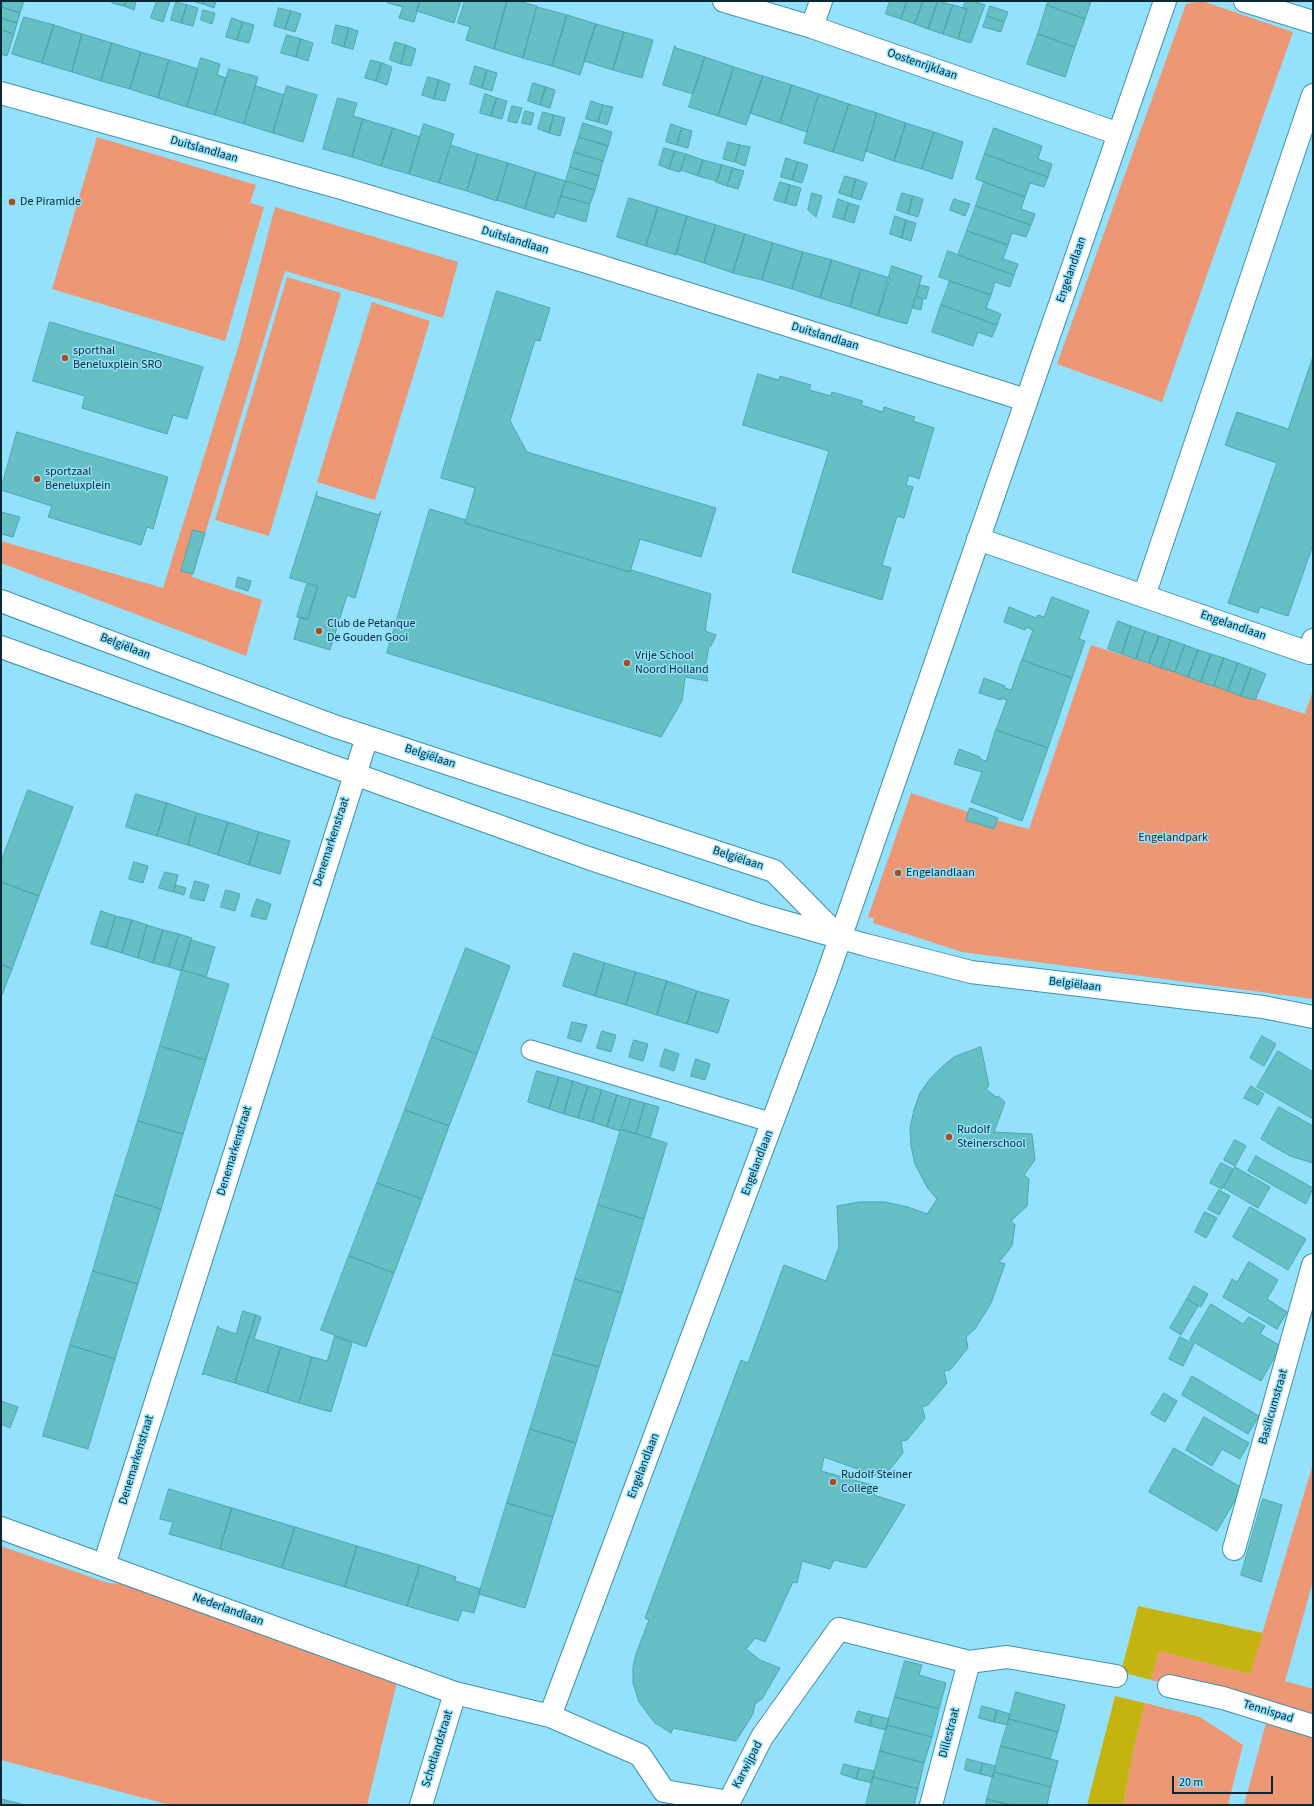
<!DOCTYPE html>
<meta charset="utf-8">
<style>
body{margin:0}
#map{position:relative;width:1314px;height:1806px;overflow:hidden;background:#93e1fc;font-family:"Source Sans 3",sans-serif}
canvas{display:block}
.frame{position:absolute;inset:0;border:2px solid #072a34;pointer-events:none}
.scale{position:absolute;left:1172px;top:1776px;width:101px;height:18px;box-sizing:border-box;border:2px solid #072a34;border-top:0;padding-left:5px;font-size:12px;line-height:14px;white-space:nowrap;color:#072a34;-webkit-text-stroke:3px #93e1fc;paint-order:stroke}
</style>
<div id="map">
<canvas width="1314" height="1806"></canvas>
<div class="frame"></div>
<div class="scale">20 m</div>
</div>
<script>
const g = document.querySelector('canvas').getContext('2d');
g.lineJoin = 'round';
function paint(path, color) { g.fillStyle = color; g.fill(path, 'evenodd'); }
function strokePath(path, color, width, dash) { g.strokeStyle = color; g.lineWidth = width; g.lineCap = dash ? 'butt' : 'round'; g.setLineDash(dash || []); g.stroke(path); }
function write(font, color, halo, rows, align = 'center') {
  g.font = font + ' "Source Sans 3",sans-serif'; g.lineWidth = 3; g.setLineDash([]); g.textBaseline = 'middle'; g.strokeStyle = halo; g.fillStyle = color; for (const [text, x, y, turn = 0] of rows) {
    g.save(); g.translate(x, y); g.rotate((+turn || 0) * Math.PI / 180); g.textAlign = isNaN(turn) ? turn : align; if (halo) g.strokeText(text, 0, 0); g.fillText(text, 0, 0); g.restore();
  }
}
paint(new Path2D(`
 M1202,1L1293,32L1162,402L1057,364L1186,4Z
 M97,137L256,185L250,203L264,207L225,341L52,289Z
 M275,207L458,262L443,318L285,271L192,577L262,600L246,656L1,563V541L163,588L240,341Z
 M287,277L341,293L269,536L215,520Z
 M372,302L430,321L375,500L317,482Z
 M1091,645L1305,714L1313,690V999L962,952L873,923L874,918L868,917L911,793L984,817L1029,829Z
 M1313,1464V1581L1285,1681L1313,1689V1805H1244L1267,1719L1241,1704L1151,1680L1159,1651L1250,1674Z
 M1,1546L108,1583L125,1584L397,1682L367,1805H170L1,1760Z
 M1145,1703L1200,1717L1243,1745L1228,1805H1123L1133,1752Z`), '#ee9775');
paint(new Path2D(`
 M1138,1606L1263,1633L1250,1674L1159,1651L1151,1680L1121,1672Z
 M1115,1696L1145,1703L1133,1752L1123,1805H1087Z`), '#c5b310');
const building = new Path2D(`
 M4,1H24L20,13L2,7Z
 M113,1H126L124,6L112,3Z
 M126,1H136L134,10L124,6Z
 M157,1H170L163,22L151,18Z
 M193,1H204L203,4Z
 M204,1H216L214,8L203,4Z
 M388,1H420L414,22L399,18L403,7L388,3Z
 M420,1H461L454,23L417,11Z
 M465,1H507L494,49L466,40L470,27L458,23Z
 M507,1H518L537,6L523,58L494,49Z
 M890,1H907L901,19L886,14Z
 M907,1H923L915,24L901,19Z
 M923,1H938L928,29L915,24Z
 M938,1L953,5L943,34L928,29Z
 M966,1H974L985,5L971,43L958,39L967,9L963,8Z
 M1049,1H1091L1085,19L1047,5Z
 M176,2L187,5L181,23L171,20Z
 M187,5L198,8L193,26L181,23Z
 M953,5L967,9L958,39L943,34Z
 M1047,5L1085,19L1075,47L1038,34Z
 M990,6L1008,12L1004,22L987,16Z
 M2,7L20,13L17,23L1,18Z
 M537,7L567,15L552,66L523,58Z
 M279,8L291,11L285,29L274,26Z
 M203,10L215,13L212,24L201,20Z
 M291,11L301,14L295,32L285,29Z
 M567,15L596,24L580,75L552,66Z
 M987,16L1004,22L1001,32L983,27Z
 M24,17L54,25L42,63L12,54Z
 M1,18L17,23L14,34L1,30Z
 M232,18L243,22L237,40L226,37Z
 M243,22L254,25L249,43L237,40Z
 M596,24L624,32L613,70L584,61Z
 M54,25L82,34L72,72L42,63Z
 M336,25L349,28L344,47L332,43Z
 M349,28L358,31L353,49L344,47Z
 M1,30L14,34L7,56L1,54Z
 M624,32L653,40L642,78L613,70Z
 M82,34L112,43L101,81L72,72Z
 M1038,34L1075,47L1065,77L1027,64Z
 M287,35L301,39L296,57L281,53Z
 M301,39L313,43L308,61L296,57Z
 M395,42L406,45L401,64L390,60Z
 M112,43L141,52L130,89L101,81Z
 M406,45L416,49L411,66L401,64Z
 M675,46L676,48L705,57L693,94L663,85Z
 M141,52L169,60L158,98L130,89Z
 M705,57L734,67L718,116L689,107Z
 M201,58L220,64L217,75L226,78L215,115L187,107Z
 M169,60L198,69L187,107L158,98Z
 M371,60L382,63L376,81L365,78Z
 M382,63L392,67L387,85L376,81Z
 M475,66L487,70L482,88L470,84Z
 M734,67L763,76L746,125L718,116Z
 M229,69L258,77L244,124L215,115Z
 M487,70L497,73L492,91L482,88Z
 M763,76L792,85L780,123L750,113Z
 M428,77L439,80L434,99L422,95Z
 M439,80L450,84L445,101L434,99Z
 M533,83L546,87L540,105L528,101Z
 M792,85L819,94L807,132L780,123Z
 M256,86L284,95L273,133L244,124Z
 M287,86L317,95L303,142L273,133Z
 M546,87L555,90L550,108L540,105Z
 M485,94L497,98L491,116L480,113Z
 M819,94L849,104L833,152L804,143Z
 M338,98L357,103L353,116L363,119L352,157L323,149Z
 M497,98L507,101L502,119L491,116Z
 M591,101L603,105L598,122L586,119Z
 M849,104L877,113L863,161L833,152Z
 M603,105L613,107L607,125L598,122Z
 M512,106L522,108L517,123L508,121Z
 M525,111L534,113L531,125L522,123Z
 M543,112L554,115L549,133L538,129Z
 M877,113L906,123L894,161L866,151Z
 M554,115L565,118L560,136L549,133Z
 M363,119L393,128L381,166L352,157Z
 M583,123L612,132L608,146L579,137Z
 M906,123L934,132L922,169L894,161Z
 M424,124L454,134L439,183L409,174Z
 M671,124L682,128L677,145L666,142Z
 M393,128L420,137L409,174L381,166Z
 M682,128L692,131L688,148L677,145Z
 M994,128L1042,146L1038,159L1052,164L1048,177L985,154Z
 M934,132L963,142L952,179L922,169Z
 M579,137L608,146L603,161L574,152Z
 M728,142L740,145L735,162L723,159Z
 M451,145L478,154L467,191L439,183Z
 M740,145L750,147L745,166L735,162Z
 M664,148L675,151L669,169L659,165Z
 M675,151L686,154L680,172L669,169Z
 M574,152L603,161L599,176L570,167Z
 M478,154L508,163L497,201L467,191Z
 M686,154L703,160L698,176L681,170Z
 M985,154L1048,177L1044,187L1030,183L1025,197L976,179Z
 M786,158L798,162L792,180L781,177Z
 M703,160L722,165L717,181L698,176Z
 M798,162L808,165L802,183L792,180Z
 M508,163L536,172L525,209L497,200Z
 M722,165L733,168L727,186L716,182Z
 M570,167L599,176L595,190L566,181Z
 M733,168L744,171L738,189L727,186Z
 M536,172L566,181L554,218L525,209Z
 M845,176L856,179L851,197L839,193Z
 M856,179L867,183L861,200L851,197Z
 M566,181L595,190L590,204L561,196Z
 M780,182L790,185L785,203L774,200Z
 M984,182L1025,197L1021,209L1035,214L1031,225L976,206Z
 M790,185L801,188L796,206L785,203Z
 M812,193L822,196L816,217L808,210Z
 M902,193L913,196L908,214L897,210Z
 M561,196L590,204L586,222L556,213Z
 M913,196L923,199L918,217L908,214Z
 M629,198L658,207L646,246L617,237Z
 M838,199L849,203L844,220L833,217Z
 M954,199L970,204L965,216L950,210Z
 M849,203L859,206L854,223L844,220Z
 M976,206L1031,225L1026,237L1012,233L1008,245L967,231Z
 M658,207L687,216L676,255L646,246Z
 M687,216L716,225L704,263L676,254Z
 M895,216L906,220L902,238L890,234Z
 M906,220L916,223L911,241L902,238Z
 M716,225L745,234L733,273L704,263Z
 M967,231L1008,245L1003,259L1018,264L1014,275L958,255Z
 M745,234L773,243L762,280L733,273Z
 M773,243L803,252L792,289L762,280Z
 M948,251L1014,275L1010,287L995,282L991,295L939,277Z
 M803,252L832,260L820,298L792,289Z
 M832,260L861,269L850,307L820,298Z
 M892,266L922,276L907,324L878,316Z
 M861,269L890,278L878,316L850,307Z
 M950,281L991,295L986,308L1001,314L997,325L941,305Z
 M920,285L929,287L926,299L917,296Z
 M497,291L550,308L540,341L535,340L510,421L527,452L716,508L701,557L640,539L630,572L465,523L475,488L441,478Z
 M916,297L923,299L921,310L913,308Z
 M941,305L997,325L992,337L978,332L973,346L932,332Z
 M50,322L203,367L187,419L173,415L167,434L82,408L85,396L33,381Z
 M1313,357V545L1288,616L1260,607L1258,613L1228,603L1277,463L1225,445L1237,412L1288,429Z
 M758,374L779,380L780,376L811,385L809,390L831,396L832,392L863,401L861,405L883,412L884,407L915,417L913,421L934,428L919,479L909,475L906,485L913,487L904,518L897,516L882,565L891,568L882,600L792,572L829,451L743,425Z
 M17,432L168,477L153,529L147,527L141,545L48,517L52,506L1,490Z
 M317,492L316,496L379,515L381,511L355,598L347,595L330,650L294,639L300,617L308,619L318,586L290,578Z
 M430,509L466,520L465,523L630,572L631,570L711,594L705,631L716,635L711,646H709L704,674L706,673L708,681L685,677L682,701L661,737L387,653Z
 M1,512L20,517L13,537L1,534Z
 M193,530L205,533L193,574L181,571Z
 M238,577L251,581L248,591L236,587Z
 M307,584L317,587L307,620L297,617Z
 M1052,597L1089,611L1079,639L1085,641L1072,678L1022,660L1033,630L1026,627L1025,630L1004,622L1009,607L1036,618L1038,615L1044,617Z
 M1118,621L1131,626L1122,654L1108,649Z
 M1131,626L1145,631L1136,659L1122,654Z
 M1145,631L1159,636L1149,663L1136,659Z
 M1159,636L1171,640L1161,668L1149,663Z
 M1171,640L1185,645L1175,672L1161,668Z
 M1185,645L1198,650L1188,677L1175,672Z
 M1198,650L1211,654L1201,682L1188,677Z
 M1211,654L1224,658L1214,686L1201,682Z
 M1224,658L1238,663L1228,691L1214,686Z
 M1022,660L1072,678L1048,748L996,730L1007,700L1001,698V700L979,693L984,678L1005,686V688L1011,690Z
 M1238,663L1251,668L1241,696L1228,691Z
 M1251,668L1266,674L1255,700L1241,696Z
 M996,730L1048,748L1022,821L971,802L982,772L954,764L959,749L980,757V759L986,761Z
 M28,790L73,807L39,896L1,882V862Z
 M136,794L167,803L157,836L126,827Z
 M167,803L197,813L188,845L157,836Z
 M970,808L998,818L994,829L966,820Z
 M197,813L228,822L218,855L188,845Z
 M228,822L259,832L249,865L218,855Z
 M259,832L290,841L280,874L249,865Z
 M134,862L148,866L143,883L129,879Z
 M165,872L178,875L173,892L159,888Z
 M195,881L209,885L204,901L190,898Z
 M1,882L39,896L12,969L1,964Z
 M176,885L186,888L184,895L174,892Z
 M226,890L240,894L235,911L221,907Z
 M257,899L271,904L266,920L251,916Z
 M101,911L116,916L106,948L91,944Z
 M116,916L132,920L122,953L106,948Z
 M132,920L147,925L138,958L122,953Z
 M147,925L163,930L153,963L138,958Z
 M163,930L179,934L169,967L153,963Z
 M179,934L192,938L182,971L169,967Z
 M191,940L215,947L206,977L182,970Z
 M466,948L510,966L477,1054L432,1037Z
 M574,953L605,963L595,996L563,986Z
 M605,963L636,972L626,1005L595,996Z
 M1,964L12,969L1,997Z
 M182,970L229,984L206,1060L160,1046Z
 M636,972L667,981L657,1015L626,1005Z
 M667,981L697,991L687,1024L657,1015Z
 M697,991L729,1000L718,1033L687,1024Z
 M572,1022L587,1025L581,1042L568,1038Z
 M602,1031L616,1035L611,1052L597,1048Z
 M1262,1036L1276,1044L1264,1066L1250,1058Z
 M432,1037L477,1054L449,1126L405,1110Z
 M634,1040L648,1044L643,1061L629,1057Z
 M160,1046L206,1060L183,1134L138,1121Z
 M981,1047L989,1086L986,1089L996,1097L998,1096L1005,1102L994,1132L1032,1134L1035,1160L1024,1175L1029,1179L1027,1206L1011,1221L1015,1225L1012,1246L999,1262L1005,1264L991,1303L975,1329L966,1337L968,1348L950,1370L944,1371L947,1383L928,1405L922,1407L925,1418L907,1440L901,1441L903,1453L883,1478L824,1457L821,1471L879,1487L874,1495L905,1505L866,1568L834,1560L830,1569L802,1561L797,1583L793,1582L765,1642L755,1638L746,1649L760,1660L780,1668L762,1699L755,1704L753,1714L736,1741L673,1728L671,1733L655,1723L639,1702L633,1683V1667L636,1654L649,1620L645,1618L741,1360L748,1363L784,1265L826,1281L839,1247L837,1206L859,1202H885L908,1207L927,1214L937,1199L927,1187L915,1164L911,1146L910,1128L914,1110L920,1093L930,1079L943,1066L954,1057Z
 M665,1049L679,1054L674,1071L660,1066Z
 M1278,1051L1313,1072V1119L1257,1087Z
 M696,1059L710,1064L705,1080L691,1076Z
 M537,1071L559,1077L549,1109L528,1102Z
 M559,1077L573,1081L564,1114L549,1109Z
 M573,1081L588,1086L578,1118L564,1114Z
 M588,1086L602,1090L592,1122L578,1118Z
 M1251,1086L1264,1094L1258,1105L1244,1098Z
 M602,1090L617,1095L607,1127L592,1122Z
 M617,1095L631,1099L620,1131L607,1127Z
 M631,1099L645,1103L636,1134L622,1130Z
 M645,1103L659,1107L650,1138L636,1134Z
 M1279,1107L1313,1126V1163L1290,1156L1261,1139Z
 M405,1110L449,1126L422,1199L377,1183Z
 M138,1121L183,1134L161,1209L115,1195Z
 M621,1129L667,1143L644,1219L598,1205Z
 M1235,1140L1246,1146L1235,1166L1224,1160Z
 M1256,1156L1313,1188L1306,1204L1248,1171Z
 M1221,1163L1233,1169L1222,1189L1210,1183Z
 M1235,1167L1270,1187L1258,1208L1224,1188Z
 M377,1183L422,1199L394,1273L349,1256Z
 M1219,1190L1230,1196L1219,1215L1208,1209Z
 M115,1195L161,1209L138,1284L93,1271Z
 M598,1205L644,1219L622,1293L575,1279Z
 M1250,1207L1306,1239L1288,1270L1233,1237Z
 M1205,1212L1217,1218L1206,1238L1195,1232Z
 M349,1256L394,1273L366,1347L321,1330Z
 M1249,1262L1278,1280L1267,1299L1287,1312L1277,1329L1223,1297L1232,1279L1237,1282Z
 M93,1271L138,1284L115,1359L70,1345Z
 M575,1279L622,1293L599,1367L553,1354Z
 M1194,1286L1208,1294L1201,1307L1187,1299Z
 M1187,1299L1198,1306L1181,1335L1170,1328Z
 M1211,1304L1243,1324L1249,1317L1265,1326L1260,1334L1281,1346L1261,1381L1190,1340Z
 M243,1311L256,1315L235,1383L204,1374L202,1375L218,1326L219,1328L236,1334Z
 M256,1315L261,1317L254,1339L281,1347L267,1393L235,1383Z
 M335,1336L352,1343L331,1412L299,1403L312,1357L327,1361Z
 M1180,1337L1194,1344L1183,1366L1169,1359Z
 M70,1345L115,1359L88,1449L43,1436Z
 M281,1347L312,1357L299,1403L267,1393Z
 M553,1354L599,1367L576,1443L530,1429Z
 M1192,1376L1259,1416L1248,1434L1182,1395Z
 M1164,1393L1177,1401L1165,1422L1151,1414Z
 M1,1401L18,1407L10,1428L1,1424Z
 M1204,1417L1249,1443L1240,1459L1222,1449L1212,1466L1186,1450Z
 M530,1429L576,1443L553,1517L507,1503Z
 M1174,1448L1242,1488L1217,1531L1149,1492Z
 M169,1489L232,1508L220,1549L169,1534L173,1522L160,1519Z
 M1263,1499L1282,1505L1261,1582L1241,1575Z
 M507,1503L553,1517L525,1608L479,1594Z
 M232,1508L295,1527L282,1568L220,1549Z
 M295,1527L357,1546L345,1587L282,1568Z
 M357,1546L420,1565L407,1606L345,1587Z
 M420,1565L456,1577L455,1581L481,1589L474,1613L462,1610L458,1621L407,1606Z
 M905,1661L922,1665L919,1675L946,1683L939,1709L895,1697Z
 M1016,1692L1065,1705L1058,1732L1009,1719Z
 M895,1697L939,1709L932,1737L887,1725Z
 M982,1706L997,1710L994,1722L979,1718Z
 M997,1710L1010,1714L1007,1725L994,1722Z
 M858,1711L873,1715L870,1726L855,1722Z
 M873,1715L889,1719L886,1730L870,1726Z
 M1009,1719L1058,1732L1050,1759L1001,1746Z
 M887,1725L932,1737L924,1763L880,1751Z
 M1001,1746L1058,1761L1051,1787L994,1772Z
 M880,1751L924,1763L918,1789L873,1777Z
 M967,1759L983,1763L980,1774L965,1770Z
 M983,1763L996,1766L993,1777L980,1774Z
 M844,1764L859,1768L856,1779L841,1774Z
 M859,1768L875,1771L872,1783L856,1779Z
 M994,1772L1051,1787L1047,1805H1011L987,1799Z
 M873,1777L918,1789L914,1805H866Z
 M1,1799L25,1805H1Z
 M987,1799L1011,1805H986Z`);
paint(building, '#66bfc5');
strokePath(building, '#4da6ad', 1);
const service = new Path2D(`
 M531,1050L773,1123`);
const minor = new Path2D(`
 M724,1L812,27L1119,134
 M1245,1L1313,22
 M812,27L821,1
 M1,93L341,188L587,262L1026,400
 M978,539L1309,653L1313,640
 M1144,596L1313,95
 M1,601L334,726L774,871L839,937
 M1,647L588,858L757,914L866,945L971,972L1263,1007L1313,1017
 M1,1528L455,1693L550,1716L640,1755L664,1791L729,1802L762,1737L839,1629L969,1662L1007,1657L1116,1676
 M1234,1549L1313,1265
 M104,1565L367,737
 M1169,1686L1223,1698L1313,1726
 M550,1716L827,976L1165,1
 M421,1805L455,1693
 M931,1805L969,1662`);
strokePath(service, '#4291aa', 21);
strokePath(minor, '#4291aa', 24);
strokePath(service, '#fff', 19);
strokePath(minor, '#fff', 22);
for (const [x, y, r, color] of [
 [12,202,4,"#af4a1d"],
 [65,358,4,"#af4a1d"],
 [37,479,4,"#af4a1d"],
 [319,631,4,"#af4a1d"],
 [627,663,4,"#af4a1d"],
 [898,873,4,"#af4a1d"],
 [949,1137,4,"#af4a1d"],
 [833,1482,4,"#af4a1d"]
]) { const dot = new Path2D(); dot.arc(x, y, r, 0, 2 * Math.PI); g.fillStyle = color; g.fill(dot); strokePath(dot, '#93e1fc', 1.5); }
write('12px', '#072a34', '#93e1fc', [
 ["Oostenrijklaan",922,65,19],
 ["Duitslandlaan",204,150,16],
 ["Duitslandlaan",515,241,17],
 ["Engelandlaan",1072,270,-71],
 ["Duitslandlaan",825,337,17],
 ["Engelandlaan",1233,626,19],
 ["Belgiëlaan",125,647,21],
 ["Belgiëlaan",430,757,18],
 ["Denemarkenstraat",332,842,-72],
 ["Belgiëlaan",738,859,18],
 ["Belgiëlaan",1075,985,7],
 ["Denemarkenstraat",235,1151,-73],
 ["Engelandlaan",758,1163,-69],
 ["Basilicumstraat",1274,1407,-74],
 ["Denemarkenstraat",137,1460,-73],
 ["Engelandlaan",644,1466,-69],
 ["Nederlandlaan",228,1610,20],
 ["Tennispad",1268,1712,17],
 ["Dillestraat",950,1733,-75],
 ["Schotlandstraat",438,1749,-73],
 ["Karwijpad",748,1765,-63]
]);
write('12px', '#072a34', '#93e1fc', [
 ["De Piramide",20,202],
 ["sporthal",73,351],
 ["Beneluxplein SRO",73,365],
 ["sportzaal",45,472],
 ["Beneluxplein",45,486],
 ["Club de Petanque",327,624],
 ["De Gouden Gooi",327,638],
 ["Vrije School",635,656],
 ["Noord Holland",635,670],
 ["Engelandlaan",906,873],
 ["Rudolf",957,1130],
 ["Steinerschool",957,1144],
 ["Rudolf Steiner",841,1475],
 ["College",841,1489]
], 'left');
write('12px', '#461a06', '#93e1fc', [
 ["Engelandpark",1173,838]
]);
</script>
